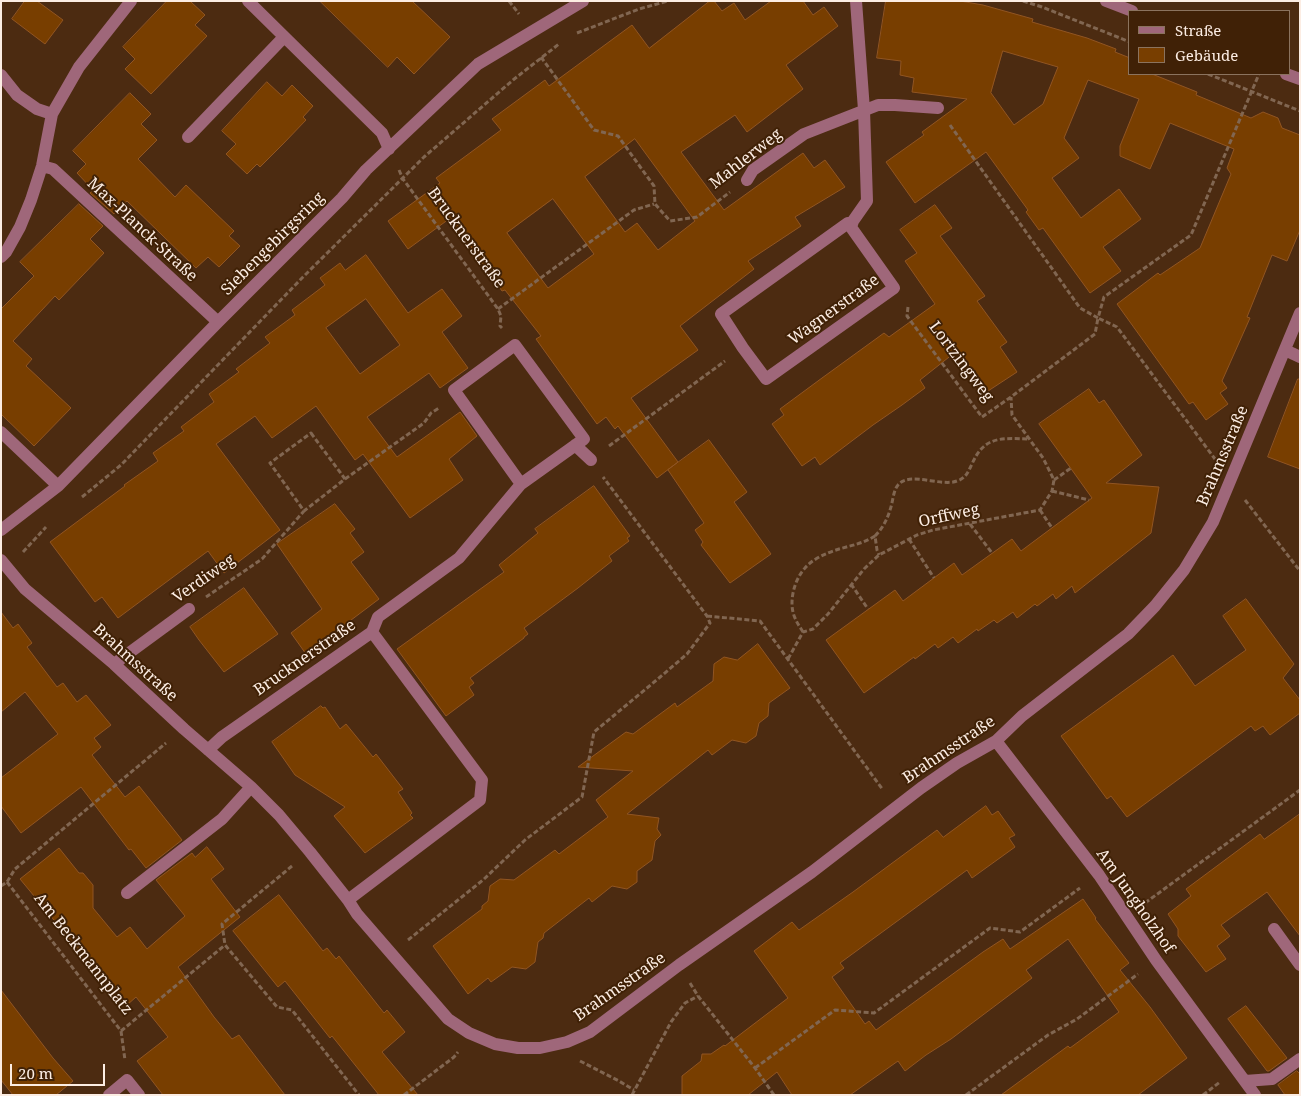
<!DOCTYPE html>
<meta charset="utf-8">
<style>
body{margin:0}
#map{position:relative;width:1301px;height:1096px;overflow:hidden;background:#4c2b11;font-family:"Noto Serif",serif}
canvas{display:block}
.frame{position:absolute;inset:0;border:2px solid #fcede3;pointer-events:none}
.legend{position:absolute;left:1128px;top:10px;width:162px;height:65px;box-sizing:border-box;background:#402106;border:1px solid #8b735e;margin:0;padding:6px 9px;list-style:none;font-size:15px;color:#fcede3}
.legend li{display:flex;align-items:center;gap:10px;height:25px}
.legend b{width:25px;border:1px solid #8b735e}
.scale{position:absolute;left:10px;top:1064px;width:95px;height:22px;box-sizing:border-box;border:2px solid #fcede3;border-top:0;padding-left:6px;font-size:15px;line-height:18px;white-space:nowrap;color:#fcede3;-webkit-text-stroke:4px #402106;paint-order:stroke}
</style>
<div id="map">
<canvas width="1301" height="1096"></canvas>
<div class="frame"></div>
<ul class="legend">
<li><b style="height:6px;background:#9f677a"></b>Straße</li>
<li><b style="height:14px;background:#783e00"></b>Gebäude</li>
</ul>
<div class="scale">20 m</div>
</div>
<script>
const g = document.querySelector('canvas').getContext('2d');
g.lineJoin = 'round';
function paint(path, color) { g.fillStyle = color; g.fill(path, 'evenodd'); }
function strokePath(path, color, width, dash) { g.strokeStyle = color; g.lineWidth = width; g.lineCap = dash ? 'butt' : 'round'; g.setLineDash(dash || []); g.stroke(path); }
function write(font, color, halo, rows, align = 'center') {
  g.font = font + ' "Noto Serif",serif'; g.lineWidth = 4; g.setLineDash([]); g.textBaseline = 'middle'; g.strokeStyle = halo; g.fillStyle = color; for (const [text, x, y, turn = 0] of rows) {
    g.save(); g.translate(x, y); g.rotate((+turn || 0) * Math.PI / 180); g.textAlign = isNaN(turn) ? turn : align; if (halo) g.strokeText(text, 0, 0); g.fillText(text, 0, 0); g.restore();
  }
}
const building = new Path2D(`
 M25,1H37L63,20L45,44L12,19Z
 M167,1H190L205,15L195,25L207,36L151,94L125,69L135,59L123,47Z
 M320,1H412L450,37L414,74L397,57L388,67Z
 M710,1H714L722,11L734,3L745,20L771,1H803L813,15L824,7L838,26L786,65L803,89L747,132L735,115L681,152L724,210L803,153L814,168L825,160L845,187L795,217L801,226L748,261L754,269L680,326L698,350L631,398L678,462L657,478L618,426L615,429L606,417L597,424L536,339L541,336L505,290L502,291L462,234H461L449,219L408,249L388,221L440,183L436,178L501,130L492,119L545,80L549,86L632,25L649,48ZM635,139L695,221L658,250L637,223L625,232L585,177ZM553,199L594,254L548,288L507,233Z
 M886,1H960L983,5L1033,19L1032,22L1087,38L1116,49L1115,52L1130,58V74H1152L1197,92L1196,95L1251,118L1263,112L1278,118L1282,128L1300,135V230L1287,261L1272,255L1247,317L1250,318L1222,381L1227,388L1220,393L1228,404L1206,420L1193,402L1189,404L1117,304L1158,273L1160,275L1200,248L1231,174L1227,168L1234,149L1170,123L1150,169L1120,156V146L1139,99L1088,80L1064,138L1079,158L1052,178L1081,218L1119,189L1141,219L1103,247L1121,271L1090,293L1043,228L1039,230L1026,212L1028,210L986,152L915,203L886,162L924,135L922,132L967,99L912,92L914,78L900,75L901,61L877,58ZM1003,51L1058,67L1043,104L1014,125L991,93Z
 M267,82L282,96L292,85L313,106L303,117L306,120L283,144L260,167L257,164L247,174L226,154L236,144L222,131Z
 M130,93L151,114L141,124L157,140L138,159L175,197L186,185L234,231L229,236L240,246L219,267L208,257L196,268L127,201L114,214L90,193L93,190L77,173L86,164L73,151Z
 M79,204L103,226L90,239L104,253L59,300L55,296L13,341L32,359L26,366L71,408L34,446L1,414V309L34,276L20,262Z
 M935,205L952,228L940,236L985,296L977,301L1007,342L1000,347L1017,372L988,391L958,350L920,380L925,388L902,405L873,425L820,465L815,457L802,466L772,424L784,415L780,409L822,378L884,333L889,337L935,304L905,261L917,253L900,230Z
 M366,255L408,313L442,289L462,316L442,332L468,368L440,388L429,373L367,417L397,457L460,412L477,436L449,459L463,480L410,518L363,454L355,460L316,406L272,438L255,416L216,444L280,530L224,573L208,551L118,618L102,597L95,602L50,542L125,486L124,485L158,461L153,453L184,431L181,427L214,402L209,394L239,372L236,369L270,343L265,337L295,315L292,310L325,285L320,278L340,263L345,270ZM366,299L400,345L360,374L326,328Z
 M1298,379H1300V469L1268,457Z
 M1089,389L1099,403L1104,400L1142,455L1106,483L1159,487L1151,533L1075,593L1072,586L1056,599L1053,594L1037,606L1035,604L1017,618L1013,612L997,623L994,620L978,631L977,629L958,643L953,637L938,648L935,644L915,659L914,657L864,693L826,640L895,590L903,601L954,563L962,575L1012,539L1021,551L1092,498L1039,424Z
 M709,440L747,492L734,502L771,554L730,583L701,545L703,542L695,530L704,523L668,470Z
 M594,486L630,536L627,538L629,541L609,556L612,561L578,588L524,628L528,634L524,637V638L470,678L474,683L469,687L474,695L446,716L397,649L504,572L499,565L538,533L535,529Z
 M335,504L355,529L350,533L364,552L351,562L379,599L306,654L291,633L322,609L277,544Z
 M244,588L278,634L224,672L199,640L190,627Z
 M1246,599L1294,664L1283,678L1300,700V713L1270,735L1263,726L1255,731L1251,726L1127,817L1111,796L1107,799L1061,736L1173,655L1195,686L1246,650L1223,616Z
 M1,612L13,628L18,624L32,643L27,647L57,687L63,683L77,702L86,695L111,725L94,738L101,747L92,755L125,797L139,786L182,840L146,868L131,849L129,850L81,787L21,833L1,806V778L58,734L25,692L1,712Z
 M758,644L790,688L769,703L768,716L759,723L756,736L746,743L732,740L712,755L708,750L627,814L659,818L657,829L661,835L655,841L652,860L637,871V882L627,889L612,886L592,902L589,898L544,933L543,938L538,942L535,962L526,969L512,967L491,982L488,978L468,994L433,946L482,909V906L488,901L490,886L500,879L514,880L555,850L559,854L608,817L596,800L633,771L578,767L626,732L633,734L675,703L677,707L713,681L714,664L724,657L737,660Z
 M321,706L323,708L325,707L340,729L346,724L373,757L376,754L403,789L398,792L412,813L410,815L413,818L365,853L334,816L345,807L295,775L272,742Z
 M986,806L992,815L998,811L1015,835L1009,838L1015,847L972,878L967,870L840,963L844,968L832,977L865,1024L869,1021L876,1030L983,952L1003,939L1010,949L1083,899L1096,918L1095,919L1129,963L1120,970L1150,1007L1187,1058L1138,1095H1001L1068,1046L1070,1048L1119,1012L1068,939L1026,970L1032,978L951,1039L926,1055L905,1071L898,1061L850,1095H792L777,1072L748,1095H682V1076L701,1061L702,1054H711L724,1045L725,1046L788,998L754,951L792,922L799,930L853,892L937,830L943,837Z
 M1300,814V936L1267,892L1221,925L1230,936L1217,946L1226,959L1206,972L1178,936V929L1168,914L1191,896L1186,889L1260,834L1264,839Z
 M207,847L224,869L211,879L240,917L178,967L214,1017L232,1039L239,1035L285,1095H163L137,1061L168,1037L136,997L127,1005L84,952L82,954L20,879L59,848L79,873H83L93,885V908L117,937L130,927L147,949L185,916L156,880L192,853L195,857Z
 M279,895L323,951L327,948L336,959L339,956L384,1013L387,1010L405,1032L382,1052L418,1095H379L332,1036L330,1038L285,981L278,987L233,931Z
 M1,990L53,1058L73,1081L56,1095H13L1,1080Z
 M1246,1006L1287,1058L1269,1071H1267L1228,1019Z
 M1297,1071L1300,1074V1095H1285L1278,1085Z`);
paint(building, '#783e00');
strokePath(building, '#915522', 1);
strokePath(new Path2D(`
 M509,1L519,14
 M1023,1L1042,7L1130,42
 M577,33L639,9L668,1
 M541,57L594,130L618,136L654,186L655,204L670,221L697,217L730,192
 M1208,74L1300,111
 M950,125L1080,308L1098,318L1104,297L1191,235L1259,74
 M399,170L403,179L498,309L501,316L500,326L502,328
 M908,307L907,316L982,417L1011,397L1095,334L1098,318L1117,327L1215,459
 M498,309L634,210L654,204
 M311,433L345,479L304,511L270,463Z
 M609,446L725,361
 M345,479L424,423L431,413L439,408
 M1054,480L1071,468
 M1052,491L1089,500
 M82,497L121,465L303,277L424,157L513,80L559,44
 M1245,500L1300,571
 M1040,510L1052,528
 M970,524L992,553
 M875,536C882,529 887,520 890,510C893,502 893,491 898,485C909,471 941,487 957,481C966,478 968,472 972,464C984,436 1001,438 1029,439
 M909,539L934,578
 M23,552L46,527
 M851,584L868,609
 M206,597L262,559L304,511
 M707,616L760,621L883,790
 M803,632C800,627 797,623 795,618C788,603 794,580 805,568C811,561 820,556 828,553C844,546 859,546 875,536L877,550L879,555
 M788,659L803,632L813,629L828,614L864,569L879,555L917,535L933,530L1040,510L1052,491L1054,480L1043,458L1012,415L1011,397
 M292,866L222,924L225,945L277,1007L292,1010L359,1095
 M7,882L121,1031L125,1060
 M1,886L7,882L15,869L166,743
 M1145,903L1300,790
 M408,940L483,880L525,840L582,797L594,732L659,678L687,654L710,623L707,616L603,477
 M690,983L698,996L755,1068L774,1095
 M121,1031L225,945
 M580,1061L619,1081L634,1090
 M755,1068L835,1010L874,1013L990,928L1020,932L1080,888
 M404,1095L454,1057L458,1052
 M632,1095L671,1022L685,1003L698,996
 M966,1095L1048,1035L1077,1019L1138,974
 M1203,1095L1220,1082`), '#816651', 3, [5, 2.5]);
strokePath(new Path2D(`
 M248,1L382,133L389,149
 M1106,1L1132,11
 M1286,74L1300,79
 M1,75L17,95L37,109L52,114
 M188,137L284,37
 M42,166L53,169L218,322
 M747,180L753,170L804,134L878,105H895L938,108
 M848,223L894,288L766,379L743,348L721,314Z
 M851,227L853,221L867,201L864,110L856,1
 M1,257L6,252L20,227L31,200L42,166L52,114L79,67L131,1
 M515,345L584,439L521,484L454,390Z
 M1285,350L1300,357
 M1,432L58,486
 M575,445L591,460
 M1,530L58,486L218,322L342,198L366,170L478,64L583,1
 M1,560L25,589L114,664L184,729L251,787L279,815L310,852L348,900L357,914L448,1019L469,1033L495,1044L518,1048H540L567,1042L590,1032L679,965L812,872L921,788L957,763L996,741L1022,716L1128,634L1155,606L1184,570L1213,522L1300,313
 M114,664L189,609
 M996,741L1099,875L1156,960L1255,1095
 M208,750L222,737L372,632L378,617L459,558L521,484
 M127,893L222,819L251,787
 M348,900L480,800L482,780L372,632
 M1274,929L1300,965
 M1245,1081L1272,1079L1300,1059
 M109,1095L127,1080L139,1095`), '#9f677a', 12);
write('16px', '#fcede3', '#402106', [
 ["Mahlerweg",746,159,-38],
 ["Max-Planck-Straße",142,230,43],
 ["Brucknerstraße",466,238,54],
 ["Siebengebirgsring",273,244,-45],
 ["Wagnerstraße",834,310,-36],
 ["Lortzingweg",961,362,53],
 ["Brahmsstraße",1223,456,-67],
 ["Orffweg",949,516,-12],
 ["Verdiweg",204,579,-35],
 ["Brucknerstraße",305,658,-35],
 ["Brahmsstraße",135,663,42],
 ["Brahmsstraße",949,750,-34],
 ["Am Jungholzhof",1135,901,55],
 ["Am Beckmannplatz",83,954,52],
 ["Brahmsstraße",620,987,-35]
]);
</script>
